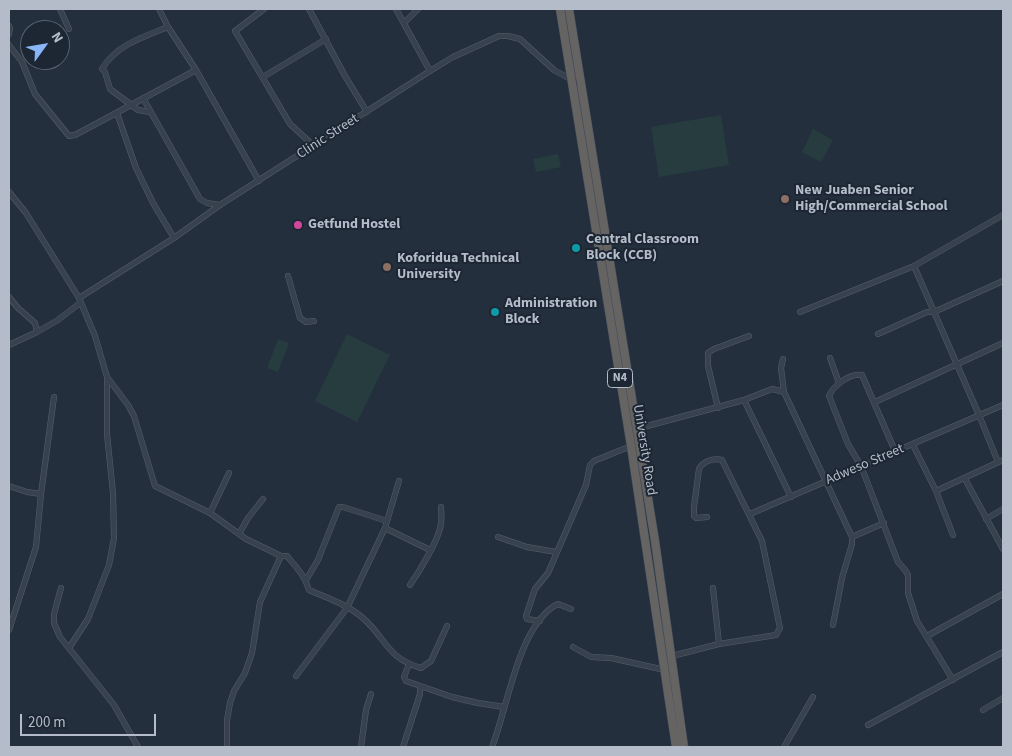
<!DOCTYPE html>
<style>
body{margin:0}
#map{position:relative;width:1012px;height:756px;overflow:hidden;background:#242f3e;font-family:"Source Sans 3",sans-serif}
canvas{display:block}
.frame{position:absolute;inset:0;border:10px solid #b4bcc9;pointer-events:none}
.north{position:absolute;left:20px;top:20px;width:50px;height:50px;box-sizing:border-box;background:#1d2633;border:1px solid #59626f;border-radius:50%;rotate:58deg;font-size:14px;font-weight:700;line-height:20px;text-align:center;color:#b4bcc9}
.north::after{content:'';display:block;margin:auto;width:18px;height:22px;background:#8ab4f8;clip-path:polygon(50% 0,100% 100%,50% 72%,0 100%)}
.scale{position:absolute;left:20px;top:714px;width:136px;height:22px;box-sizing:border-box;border:2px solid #b4bcc9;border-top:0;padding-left:6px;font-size:15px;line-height:18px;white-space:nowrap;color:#b4bcc9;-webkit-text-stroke:4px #1d2633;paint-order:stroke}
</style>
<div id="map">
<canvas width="1012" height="756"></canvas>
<div class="frame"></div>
<div class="north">N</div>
<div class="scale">200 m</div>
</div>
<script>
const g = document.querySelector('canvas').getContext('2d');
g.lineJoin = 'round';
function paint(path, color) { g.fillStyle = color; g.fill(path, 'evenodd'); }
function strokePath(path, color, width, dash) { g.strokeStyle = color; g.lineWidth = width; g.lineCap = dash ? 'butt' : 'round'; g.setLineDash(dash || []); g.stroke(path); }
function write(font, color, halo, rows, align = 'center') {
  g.font = font + ' "Source Sans 3",sans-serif'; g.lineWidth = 4; g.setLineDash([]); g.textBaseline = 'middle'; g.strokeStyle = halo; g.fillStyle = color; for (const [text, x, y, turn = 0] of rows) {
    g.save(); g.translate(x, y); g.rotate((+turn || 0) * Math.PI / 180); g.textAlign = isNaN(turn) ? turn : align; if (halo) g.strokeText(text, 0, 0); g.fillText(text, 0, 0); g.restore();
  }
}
paint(new Path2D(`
 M721,115L729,165L659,177L651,127Z
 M813,129L833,140L821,162L802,152Z
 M558,154L561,167L536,172L533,159Z
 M347,334L390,355L357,422L315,401Z
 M278,339L289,343L278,372L267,368Z`), '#263c3f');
const minor = new Path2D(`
 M60,9L69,29
 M159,9L168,27L196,70L259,181
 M264,9L235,31L290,124L314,146
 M309,9L345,76L367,112
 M396,9L430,71
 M404,23L418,9
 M9,26L10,28L9,34
 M9,45L22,62L35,94L69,136L75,135L105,119L196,70
 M263,77L326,39
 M143,98L200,199L207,203L220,205
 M150,112L138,110L110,89L105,72L102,69C116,45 143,37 168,27
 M117,113L136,168L153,203L174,238
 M9,192L26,213L79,298L95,336L107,377L128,405L134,416L155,486L210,513L246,539L281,556L260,602L252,653L245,673L234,691L230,703L227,720V747
 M914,266L979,415L998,462
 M288,276L300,318L306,322L314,321
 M9,297L18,308L35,323L37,332L9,345
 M79,298L174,238L220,205L430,71L453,57L499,36H508L520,39L554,70L581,85
 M800,312L914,266L1003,215
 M37,332L58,320L80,303
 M878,334L927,312H934L1003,281
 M830,358L839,383
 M783,359L781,368L784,392
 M875,402L1003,343
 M718,408L708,366V353L714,349L749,336
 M636,429L744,400
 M913,445L936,491L1003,460
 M895,451L862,375C850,373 834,385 829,396L848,444L861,466L898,562L905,570L908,575V593L917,621L953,680
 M965,479L1003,549
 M9,486L27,492L41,494
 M936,491L953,535
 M791,497L744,400L772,389L784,392L852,537
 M210,513L229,473
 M750,514L1003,405
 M986,519L1003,509
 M385,528L430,550
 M239,534L248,518L263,499
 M498,537L527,547L556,552
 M281,556H287C297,568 305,576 309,590C327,598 349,605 364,619C387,640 387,658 421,668L431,661L447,626
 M306,580L318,560L339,507H343L387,521
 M410,585C419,572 440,538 441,523C442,518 441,512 441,507
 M61,588L54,614V623L60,637L114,705L138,747
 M713,588L719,644
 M540,621L527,619L526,616L535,589L548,573L586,485L590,465L594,461L631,446
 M833,625L842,578L852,544V537L884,523
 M9,630L36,547L41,494L54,397
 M927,636L1003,594
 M573,647L591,657L611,658L665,670
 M69,648L88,619L109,565L114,538L113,493L107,434V379
 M672,656L719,644L776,635L780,628L762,541L722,460C713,458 703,461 699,469L694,507V516L696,518L707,517
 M409,664L404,677L406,681L452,697L478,703L504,707
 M296,676L347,608L385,528L399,481
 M983,710L1003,698
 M868,725L1003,652
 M361,747L366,710L371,694
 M403,747L420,694V687
 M492,747C508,707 517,631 554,606L558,604L571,609
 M784,747L813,697`);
const trunk = new Path2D(`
 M560,9L631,446L676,747
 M569,9L655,541L684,747`);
strokePath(minor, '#565f6c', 6);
strokePath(trunk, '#434c59', 9);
strokePath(minor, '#38414e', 5);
strokePath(trunk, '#656462', 8);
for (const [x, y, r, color] of [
 [785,199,5,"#8d6e63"],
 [298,225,5,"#d1479c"],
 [576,248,5,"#0f9aa8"],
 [387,267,5,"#8d6e63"],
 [495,312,5,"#0f9aa8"]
]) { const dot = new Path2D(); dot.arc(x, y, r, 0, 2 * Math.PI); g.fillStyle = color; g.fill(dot); strokePath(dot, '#1d2633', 2); }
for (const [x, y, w] of [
 [620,378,25]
]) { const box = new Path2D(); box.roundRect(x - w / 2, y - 9.5, w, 19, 4); g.fillStyle = '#1d2633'; g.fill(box); strokePath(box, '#b4bcc9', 1); }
write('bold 12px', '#b4bcc9', null, [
 ["N4",620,378]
]);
write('14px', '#b4bcc9', '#1d2633', [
 ["Clinic Street",328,137,-33],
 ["University Road",644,450,81],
 ["Adweso Street",865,465,-23]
]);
write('bold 14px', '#b4bcc9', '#1d2633', [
 ["New Juaben Senior",795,191],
 ["High/Commercial School",795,207],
 ["Getfund Hostel",308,225],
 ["Central Classroom",586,240],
 ["Block (CCB)",586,256],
 ["Koforidua Technical",397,259],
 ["University",397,275],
 ["Administration",505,304],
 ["Block",505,320]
], 'left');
</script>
